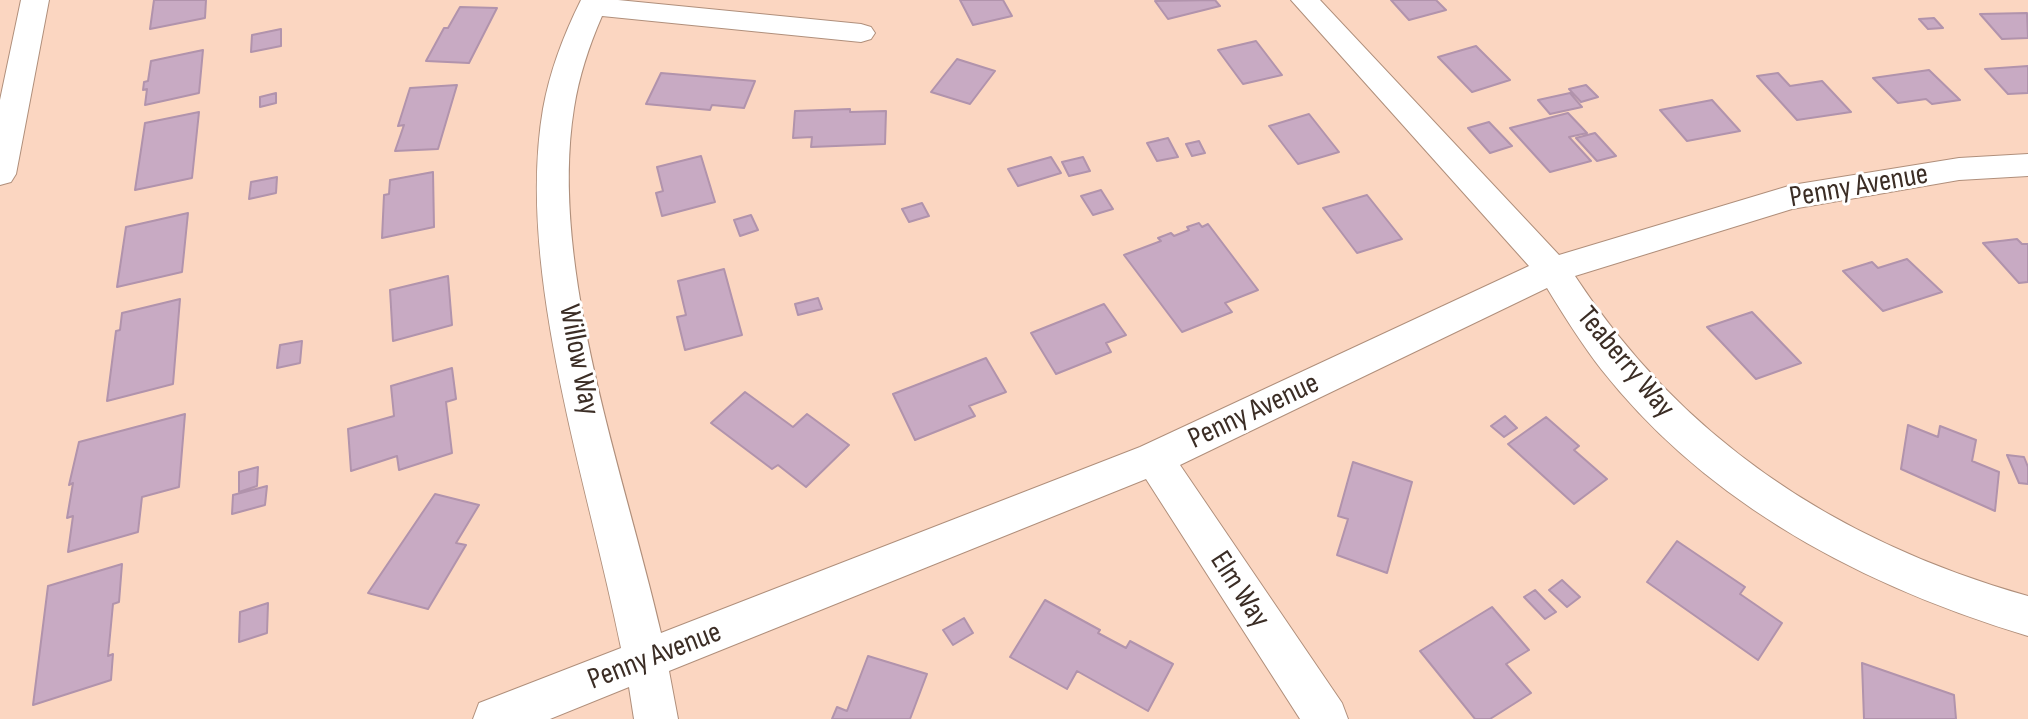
<!DOCTYPE html>
<style>
body{margin:0}
canvas{display:block;background:#fbd6c1}
</style>
<canvas width="2028" height="719"></canvas>
<script>
const g = document.querySelector('canvas').getContext('2d');
g.lineJoin = 'round';
function paint(path, color) { g.fillStyle = color; g.fill(path, 'evenodd'); }
function strokePath(path, color, width, dash) { g.strokeStyle = color; g.lineWidth = width; g.lineCap = dash ? 'butt' : 'round'; g.setLineDash(dash || []); g.stroke(path); }
function write(font, color, halo, rows, align = 'center') {
  g.font = font + ' "Sofia Sans Condensed",sans-serif'; g.lineWidth = 6; g.setLineDash([]); g.textBaseline = 'middle'; g.strokeStyle = halo; g.fillStyle = color; for (const [text, x, y, turn = 0] of rows) {
    g.save(); g.translate(x, y); g.rotate((+turn || 0) * Math.PI / 180); g.textAlign = isNaN(turn) ? turn : align; if (halo) g.strokeText(text, 0, 0); g.fillText(text, 0, 0); g.restore();
  }
}
const building = new Path2D(`
 M154,0H206L205,18L150,29Z
 M960,0H1003L1012,16L973,25Z
 M1215,0L1220,6L1168,19L1155,1Z
 M1391,0H1436L1446,10L1409,20Z
 M460,7L497,8L469,63L426,61L444,28H448Z
 M2027,13L2028,38L2002,39L1980,14Z
 M1934,18L1943,28L1928,29L1919,19Z
 M281,29V46L251,52L252,35Z
 M1256,41L1282,75L1243,84L1218,50Z
 M1476,46L1510,80L1472,92L1438,57Z
 M203,50L199,93L145,105L147,89L143,90L144,82L148,81L151,61Z
 M957,59L995,71L970,104L931,92Z
 M2028,66V93L2008,94L1985,69Z
 M1929,70L1960,100L1932,104L1926,99L1898,103L1873,78Z
 M661,73L755,81L744,108L712,105L710,110L646,104Z
 M1778,73L1790,86L1822,81L1851,112L1797,120L1757,76Z
 M457,85L438,149L395,151L404,125L398,126L410,88Z
 M1586,85L1598,97L1581,102L1569,89Z
 M276,93V103L260,107V97Z
 M1570,93L1582,107L1550,114L1538,100Z
 M1712,100L1740,131L1687,141L1660,110Z
 M850,109V112L886,111L885,144L811,147L812,137L793,138L795,111Z
 M199,112L192,178L135,190L145,123Z
 M1568,113L1587,133L1569,137L1591,161L1550,172L1510,128Z
 M1309,114L1339,152L1298,164L1269,126Z
 M1489,122L1512,146L1490,153L1468,128Z
 M1595,133L1616,156L1597,161L1576,138Z
 M1168,138L1178,157L1157,161L1147,143Z
 M1199,141L1205,153L1192,156L1186,144Z
 M701,156L715,202L662,216L656,193L663,191L657,167Z
 M1051,157L1061,173L1018,186L1008,169Z
 M1083,157L1090,171L1069,176L1062,162Z
 M433,172L434,227L382,238L384,195L389,194L390,180Z
 M277,177L276,193L249,199L251,182Z
 M1101,190L1113,209L1093,215L1081,196Z
 M1367,195L1402,239L1357,253L1323,208Z
 M922,203L929,216L909,222L902,209Z
 M188,213L182,272L117,287L126,227Z
 M751,215L758,230L740,236L734,220Z
 M1199,223L1202,227L1208,224L1258,290L1225,303L1232,312L1182,332L1124,255L1161,241L1158,238L1171,233L1174,236L1189,230L1187,227Z
 M2017,239L2022,244H2028V282L2019,283L1983,243Z
 M1907,259L1942,292L1883,311L1843,271L1872,262L1878,268Z
 M724,269L742,335L685,350L677,317L686,315L678,281Z
 M448,276L452,325L393,341L390,290Z
 M818,298L822,309L798,315L795,304Z
 M180,299L173,384L107,401L116,331L120,330L122,313Z
 M1104,304L1126,335L1106,343L1111,352L1056,374L1031,333Z
 M1752,312L1801,363L1756,379L1707,327Z
 M302,341L300,363L277,368L280,345Z
 M986,358L1006,392L969,406L975,416L915,440L893,394Z
 M452,368L456,399L446,402L452,453L399,470L397,456L351,471L348,429L394,416L391,386Z
 M745,392L793,427L807,414L849,445L806,487L778,465L772,469L711,423Z
 M185,414L179,487L142,497L138,532L68,552L73,516L67,518L73,483L69,485L79,442Z
 M1505,416L1517,428L1504,437L1491,426Z
 M1546,417L1579,446L1574,450L1607,479L1574,504L1508,444Z
 M1908,425L1938,437L1940,426L1976,440L1972,461L1999,472L1995,511L1901,469Z
 M2007,455L2024,457L2028,467V484L2019,483Z
 M1353,462L1412,482L1387,573L1337,555L1348,519L1338,516Z
 M258,467L257,486L239,492V472Z
 M267,486L265,505L232,514L233,495Z
 M435,494L479,505L456,543L466,545L428,609L368,593Z
 M1677,541L1745,587L1740,594L1782,623L1758,660L1647,582Z
 M122,564L119,602L113,604L108,656L113,654L111,680L33,705L48,586Z
 M1562,580L1580,597L1567,607L1549,590Z
 M1535,590L1556,612L1545,619L1524,597Z
 M1045,600L1100,630L1098,633L1126,648L1130,641L1173,664L1148,711L1077,671L1067,689L1010,657Z
 M268,603L267,633L239,642L240,612Z
 M1492,607L1529,650L1506,664L1531,693L1490,719H1475L1420,651Z
 M964,618L973,633L953,645L943,630Z
 M868,656L927,674L910,719H832L837,707L847,711Z
 M1862,663L1954,695L1956,719H1864Z`);
paint(building, '#c8aac3');
strokePath(building, '#b193ac', 2);
const street = new Path2D(`
 M21,0H49L16,174L11,182L0,185V100Z
 M581,0H618L861,24L871,27L875,33L871,39L861,42L602,16C589,46 579,76 574,108C548,268 625,475 661,633L1140,447L1529,266L1291,0H1320L1559,255L1792,185L1959,158L2028,154V176L1959,180L1792,209L1575,276C1683,441 1840,543 2028,596V636C1865,587 1708,505 1601,369C1581,343 1564,316 1547,288L1180,465L1342,703L1348,719H1300L1146,479L669,671L678,719H634L629,687L550,719H473L479,703L621,648C589,486 515,272 543,109C550,70 564,34 581,0Z`);
strokePath(street, '#b08f7b', 2);
paint(street, '#fff');
write('30px', '#3b2d25', '#fff', [
 ["Penny Avenue",1859,187,-10],
 ["Willow Way",578,360,79],
 ["Teaberry Way",1625,363,50],
 ["Penny Avenue",1254,412,-25],
 ["Elm Way",1239,590,57],
 ["Penny Avenue",655,657,-21]
]);
</script>
